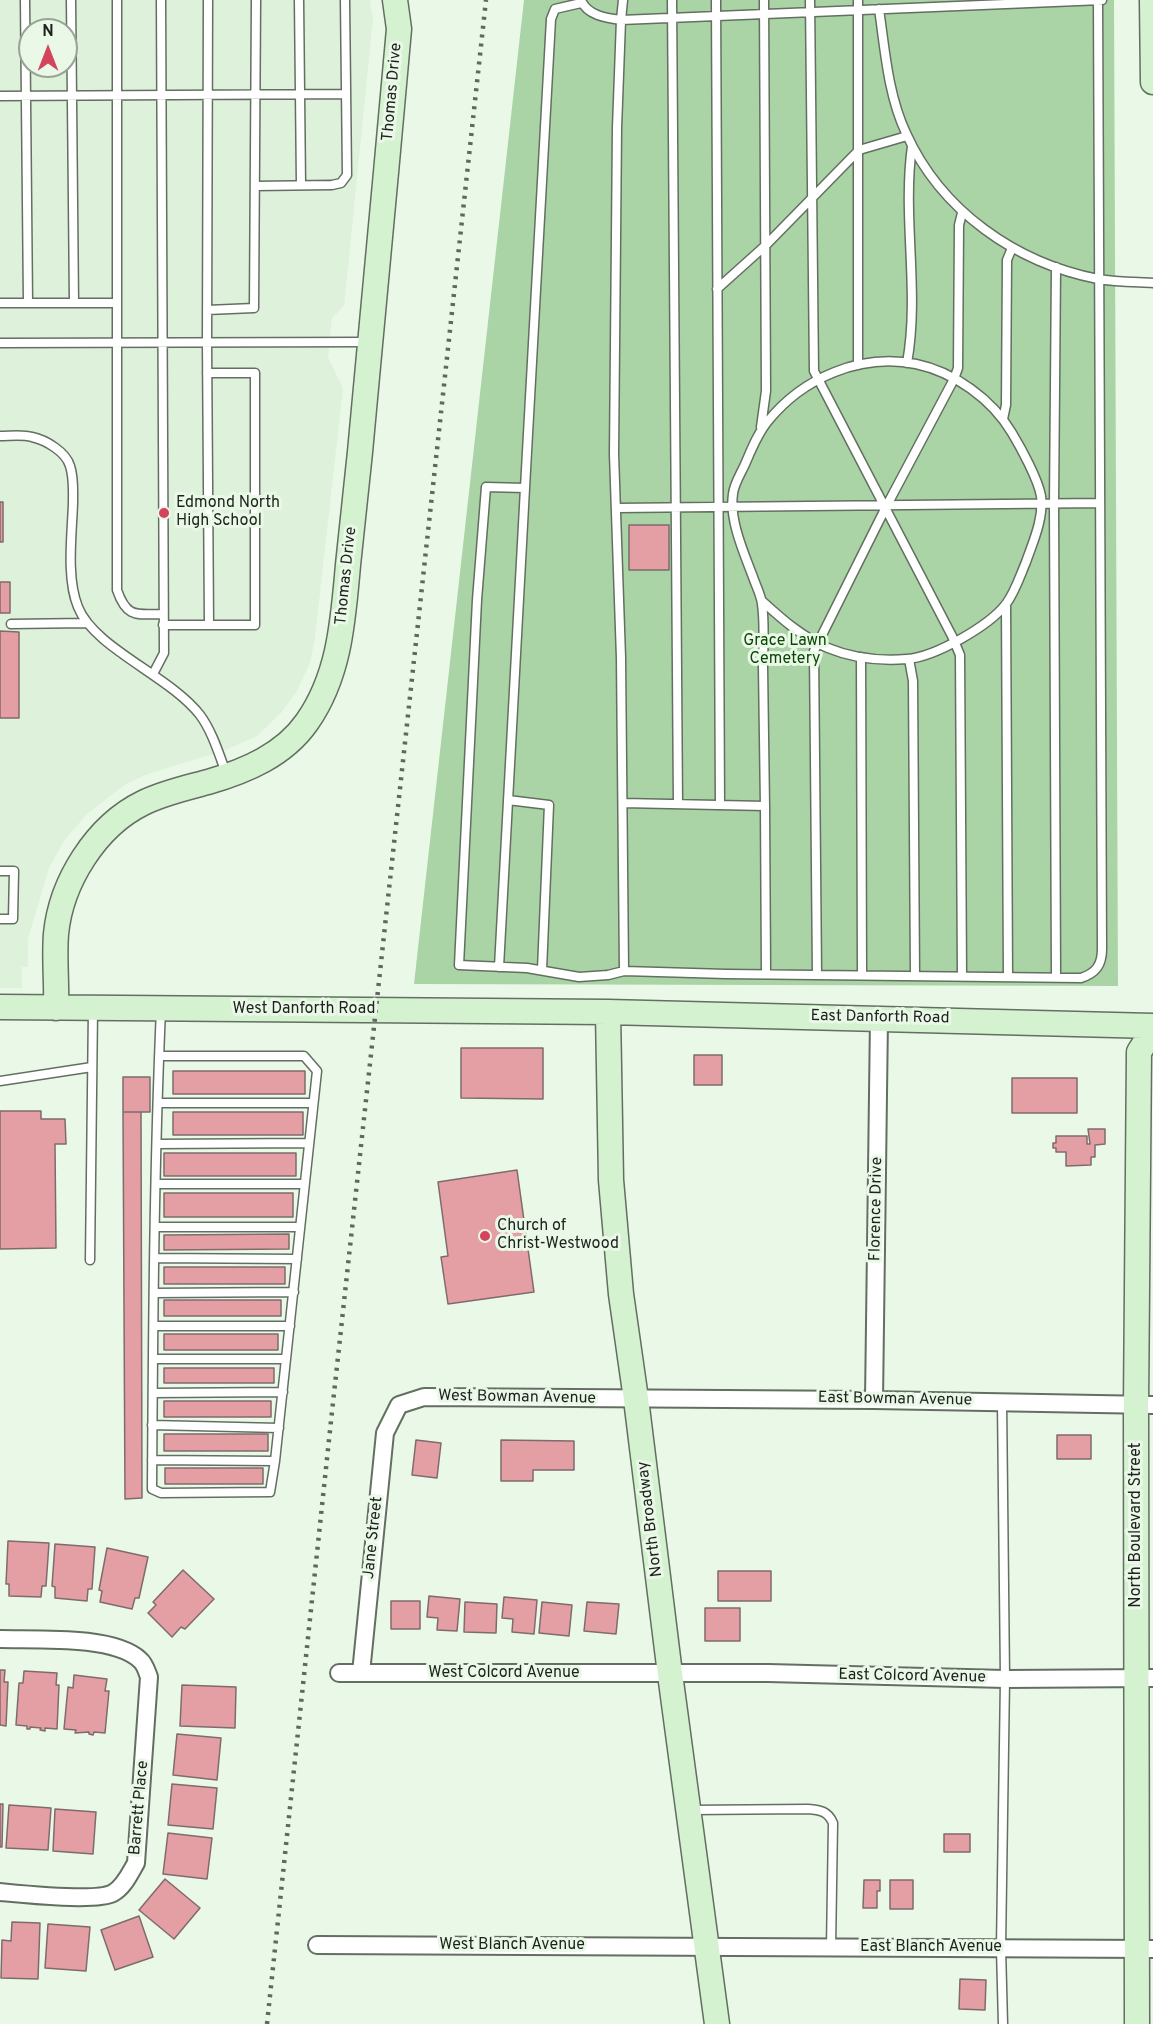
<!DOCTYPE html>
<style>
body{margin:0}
#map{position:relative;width:1153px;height:2024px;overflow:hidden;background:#eaf8e8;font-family:Overpass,sans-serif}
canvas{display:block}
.north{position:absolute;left:18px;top:18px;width:60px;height:60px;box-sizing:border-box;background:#eaf8e8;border:2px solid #98a296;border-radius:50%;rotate:0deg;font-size:16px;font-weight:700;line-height:24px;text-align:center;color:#1d221c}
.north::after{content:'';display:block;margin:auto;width:21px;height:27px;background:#d4445d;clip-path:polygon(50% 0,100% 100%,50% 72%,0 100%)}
</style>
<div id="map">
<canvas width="1153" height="2024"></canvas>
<div class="north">N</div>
</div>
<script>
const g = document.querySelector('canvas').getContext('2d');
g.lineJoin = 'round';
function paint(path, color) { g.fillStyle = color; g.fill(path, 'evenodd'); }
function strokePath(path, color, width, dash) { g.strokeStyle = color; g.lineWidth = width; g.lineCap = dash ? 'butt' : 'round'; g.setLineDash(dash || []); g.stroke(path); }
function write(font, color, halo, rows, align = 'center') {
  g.font = font + ' Overpass,sans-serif'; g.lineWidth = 6; g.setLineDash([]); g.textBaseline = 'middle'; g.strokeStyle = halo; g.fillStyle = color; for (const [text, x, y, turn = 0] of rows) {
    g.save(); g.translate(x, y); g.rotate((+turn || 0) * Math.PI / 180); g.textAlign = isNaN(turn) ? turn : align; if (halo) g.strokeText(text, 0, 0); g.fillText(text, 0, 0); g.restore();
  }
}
paint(new Path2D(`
 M0,0H370L373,20L344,306L332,318L328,357L343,388L315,638L310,663L297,691L281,713L257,736L226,750L148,774L126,784L87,814L64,841L49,868L28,939V967H22V988H0ZM30,30H66V66H30Z`), '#def2db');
paint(new Path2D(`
 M524,0H1114L1118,986L414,984Z`), '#aad4a5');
const building = new Path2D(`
 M0,502H3V542H0Z
 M629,525H669V570H629Z
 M0,582H10V613H0Z
 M0,631L19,632V718H0Z
 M461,1048H543V1099L461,1098Z
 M694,1055H722V1085H694Z
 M173,1071H305V1094H173Z
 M123,1077H150V1112H123Z
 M1012,1078H1077V1113H1012Z
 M0,1111H41V1119H65L66,1144H55L56,1248L0,1249Z
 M123,1112H141L142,1498L125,1499Z
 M173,1112H303V1135H173Z
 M1088,1129H1105V1144L1095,1145V1157H1091V1165L1066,1166V1152H1056V1148H1053V1143H1056V1136H1087V1144H1090Z
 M164,1153H296V1176H164Z
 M517,1170L534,1292L448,1304L441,1257L448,1256L438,1182Z
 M164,1193H293V1217H164Z
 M289,1234V1249L164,1250V1235Z
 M164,1267H285V1284H164Z
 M164,1300H281V1316H164Z
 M164,1334H278V1350H164Z
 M164,1368H274V1383H164Z
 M164,1401H271V1417H164Z
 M164,1434H268V1451H164Z
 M1057,1435H1091V1459H1057Z
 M416,1440L441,1443L437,1478L412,1475Z
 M501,1440L574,1441V1470H533V1481H501Z
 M165,1468H263V1484H165Z
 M8,1541L49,1543L46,1586H42L41,1597L9,1596V1584H6Z
 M55,1544L95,1547L92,1589H88L87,1601L55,1598V1587L52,1586Z
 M107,1548L148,1557L139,1598H135L132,1609L100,1602L102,1591L99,1590Z
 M183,1570L214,1599L185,1629L181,1627L172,1637L148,1613L156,1605L153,1602Z
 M718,1571H771V1601H718Z
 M429,1596L460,1599L457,1631L437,1630L438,1618L427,1617Z
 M504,1597L537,1600L534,1634L512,1632L513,1619L502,1618Z
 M391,1601H420V1629H391Z
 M465,1602L497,1604L496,1633L464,1632Z
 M542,1602L572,1605L569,1636L539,1633Z
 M587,1602L619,1604L616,1634L584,1631Z
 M705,1608H740V1641H705Z
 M0,1670H5L4,1682H8L6,1726L0,1725Z
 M24,1671L57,1673L56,1685H59L57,1729L45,1728V1731L40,1730L41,1728L30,1727V1729H27V1726L16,1725L19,1683H23Z
 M74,1675L107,1679L105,1691H109L105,1733L94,1732L93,1735L89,1734V1732L75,1733L76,1730L64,1729L68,1687L73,1688Z
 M182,1685L236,1687L235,1728L180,1726Z
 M177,1734L221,1738L217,1780L173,1775Z
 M172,1784L217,1788L213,1829L168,1825Z
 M0,1804H3L2,1847H0Z
 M9,1805L51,1808L48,1850L6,1848Z
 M55,1809L96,1812L93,1854L53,1851Z
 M168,1833L212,1838L207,1879L163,1874Z
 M944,1834H970V1852H944Z
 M165,1879L200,1908L174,1939L139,1910Z
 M864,1880H880V1891H877V1908H863Z
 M890,1880H913V1909H890Z
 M139,1916L153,1957L115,1970L101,1930Z
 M12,1922L40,1923L38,1979L1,1978L2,1940L11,1941Z
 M48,1924L90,1927L86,1971L45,1968Z
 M960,1979L986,1980L985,2010L959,2009Z`);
paint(building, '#e49fa4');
strokePath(building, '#7f6b6c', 1.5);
const lane = new Path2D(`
 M25,0L28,303
 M71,0L74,303
 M117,0V590C127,619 137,614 163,614
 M208,0L207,342L209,625
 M299,0L301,185
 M581,0C587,15 605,18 621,20L1102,0
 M623,0L621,20L617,128L614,454L621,658L624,971L726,974L1081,978C1096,973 1102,965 1102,949L1098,0
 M672,0L678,804
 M716,0L720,805
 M810,0L814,371L952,636L960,655L962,976
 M581,3L555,9L551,19L525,488L486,487L477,600L459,965L527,968L579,977L608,975L624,971
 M879,9C885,50 888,95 906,133C941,211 1016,263 1098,279C1116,282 1135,282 1153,283
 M0,96L346,94
 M255,186L332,185L341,183L347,175L345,0
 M1056,267L1054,504L1056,977
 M717,289L766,245L859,150L907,136
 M0,303H117
 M207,310L254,308L256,0
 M0,343L369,342
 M907,363C920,292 902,218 912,146
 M858,365V0
 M1003,419L1006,405L1007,260L1012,248
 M761,427L766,391L764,0
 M0,436C10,436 22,434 32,437C46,440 66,452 70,466C74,478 73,490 73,503C72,534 66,578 78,607C94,648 170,676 200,715C212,731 219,754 226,773
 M617,508L1100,503
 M762,601C783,620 802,637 828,648C852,658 881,661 907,659C935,657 989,626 1006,604C1015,592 1020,576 1026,562C1033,542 1044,518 1041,496C1038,479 1021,448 1012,433C992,399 954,372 916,364C860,353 803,378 768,421C758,433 752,448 746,462C742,472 734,483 733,494C729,520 744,553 753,577C756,586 761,595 762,604C765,625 763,647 763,667C764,714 764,760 765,806
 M1006,604L1008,977
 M11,624L87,623
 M163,625H255V373H207
 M861,657L862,975
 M909,659L913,681L915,976
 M153,674L164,653L161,0
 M508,800L549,805L542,970
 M623,803L765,806L766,974
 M0,871H14L13,919H0
 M499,967L525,488
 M817,975L814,651L886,507L954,379L958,368L959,225L962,213
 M159,1056H304L317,1071L275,1461L270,1492L161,1493L152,1489C153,1329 154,1169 161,1009
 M0,1081L92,1067
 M158,1103H313
 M157,1144L309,1143
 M156,1184H304
 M155,1227H300
 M155,1258L297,1259
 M90,1260L93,1009
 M154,1293L294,1292
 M154,1326H290
 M153,1359H286
 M153,1393L283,1392
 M1002,1402L1005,1679L1001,1948L1003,2024
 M152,1425L279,1428
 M152,1460L275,1461
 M689,1810L808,1809C820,1810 828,1811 833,1823L831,1948`);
const street = new Path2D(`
 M874,1400L879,1018
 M0,1639C36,1640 114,1635 140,1660C145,1664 147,1672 149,1677L136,1863C130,1873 124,1887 113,1893C97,1902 21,1894 0,1892
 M339,1673H768L1005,1679L1153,1678
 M361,1673L385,1433L399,1405L424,1397L874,1400L1153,1405
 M317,1945L1153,1949`);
const secondary = new Path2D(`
 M1152,0L1153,82
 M0,1007L608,1012L1153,1026
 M56,1008C57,984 54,959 56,934C61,882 96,826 143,803C163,793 186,788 208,782C246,771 284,755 307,722C340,675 343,620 348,565C352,527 356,490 360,452C374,311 386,170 399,29L395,0
 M608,1012L611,1180L621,1294L636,1399L670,1674L717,2024
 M1137,2024L1136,1405L1139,1052L1153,1030`);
strokePath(lane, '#636f61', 11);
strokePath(street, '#636f61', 20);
strokePath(secondary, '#636f61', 27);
strokePath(lane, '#fff', 8);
strokePath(street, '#fff', 16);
strokePath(secondary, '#d4f2d0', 24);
strokePath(new Path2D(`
 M267,2024L331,1421L486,0`), '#5f675e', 4.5, [3, 6]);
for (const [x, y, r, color] of [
 [164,513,6,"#d4445d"],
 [485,1236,6,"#d4445d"]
]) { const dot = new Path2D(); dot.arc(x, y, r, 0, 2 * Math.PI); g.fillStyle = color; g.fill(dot); strokePath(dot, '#eaf8e8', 2); }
write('16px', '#1d221c', '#eaf8e8', [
 ["Thomas Drive",393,92,-85],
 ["Thomas Drive",347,576,-84],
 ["West Danforth Road",304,1010],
 ["East Danforth Road",880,1018,1],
 ["Florence Drive",877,1209,-89],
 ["West Bowman Avenue",517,1398,1],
 ["East Bowman Avenue",895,1400,1],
 ["North Broadway",651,1519,-97],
 ["North Boulevard Street",1137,1525,-90],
 ["Jane Street",374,1538,-84],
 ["West Colcord Avenue",504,1674],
 ["East Colcord Avenue",912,1677,1],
 ["Barrett Place",140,1808,-85],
 ["West Blanch Avenue",512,1946],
 ["East Blanch Avenue",931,1948]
]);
write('16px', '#1d221c', '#eaf8e8', [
 ["Edmond North",176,504],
 ["High School",176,522],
 ["Church of",497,1227],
 ["Christ-Westwood",497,1245]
], 'left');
write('16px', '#094603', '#eaf8e8', [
 ["Grace Lawn",785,642],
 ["Cemetery",785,660]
]);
</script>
